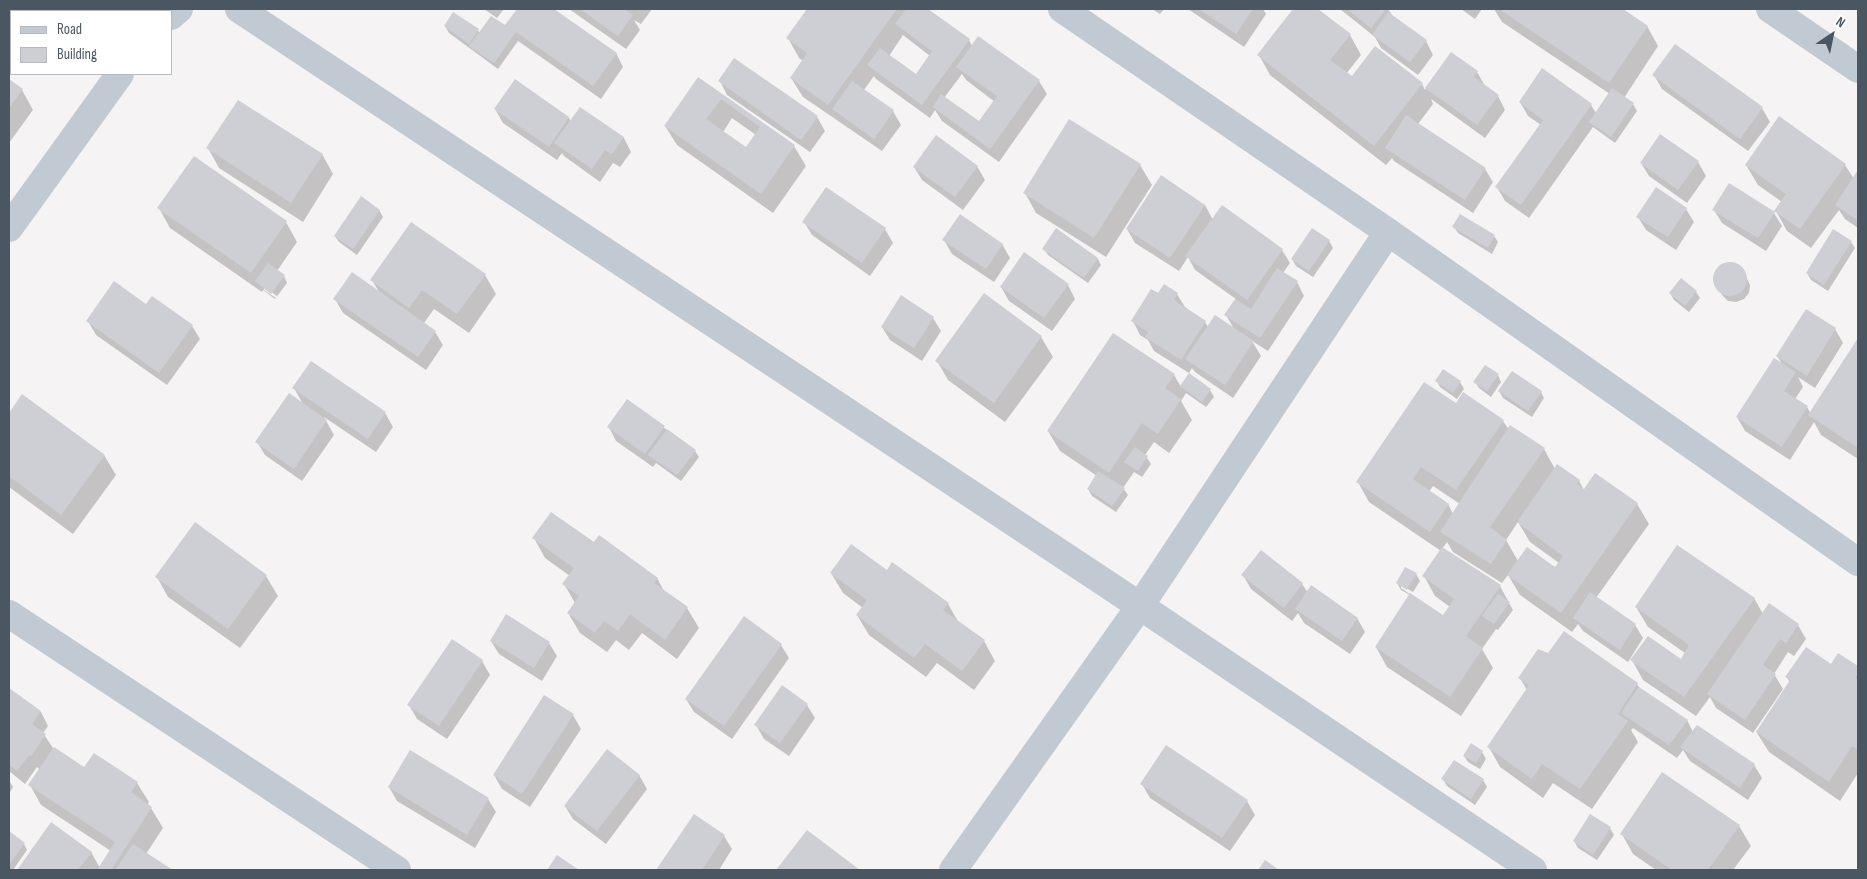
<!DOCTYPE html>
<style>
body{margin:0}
#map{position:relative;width:1867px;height:879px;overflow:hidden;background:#f5f3f3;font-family:"Sofia Sans Condensed",sans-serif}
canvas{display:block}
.frame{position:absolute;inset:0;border:10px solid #4a5661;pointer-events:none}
.legend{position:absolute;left:10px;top:10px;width:162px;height:65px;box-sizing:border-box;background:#fff;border:1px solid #b7bbc0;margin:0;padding:6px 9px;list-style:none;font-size:15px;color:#4a5661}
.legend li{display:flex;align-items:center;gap:10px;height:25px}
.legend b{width:25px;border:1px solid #b7bbc0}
.north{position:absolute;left:1807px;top:10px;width:50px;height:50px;-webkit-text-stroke:4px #fff;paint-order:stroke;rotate:34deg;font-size:14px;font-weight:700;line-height:20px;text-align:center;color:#4a5661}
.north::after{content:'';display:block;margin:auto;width:18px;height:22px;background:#4a5661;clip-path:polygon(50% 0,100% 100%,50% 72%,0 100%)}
</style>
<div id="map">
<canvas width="1867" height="879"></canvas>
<div class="frame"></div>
<ul class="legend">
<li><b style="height:6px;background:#c1cad2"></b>Road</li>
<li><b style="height:14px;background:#cdcfd5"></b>Building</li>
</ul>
<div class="north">N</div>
</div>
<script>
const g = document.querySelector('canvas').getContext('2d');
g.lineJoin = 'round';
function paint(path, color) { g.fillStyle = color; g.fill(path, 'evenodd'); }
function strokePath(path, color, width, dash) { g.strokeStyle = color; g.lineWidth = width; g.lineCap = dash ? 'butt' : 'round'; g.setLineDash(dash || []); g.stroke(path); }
paint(new Path2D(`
 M484,9H504L497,18Z
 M518,9H552L616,53L623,67L601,99L518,41L498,69L449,33L445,26L478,30L480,34L510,30L507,25Z
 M569,9H652L641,24L634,20L640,30L626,49Z
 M808,9H926L969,40L972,46L1039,81L1047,94L999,162L942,121L935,110L930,118L876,79L874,76L864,90L893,111L901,125L882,151L803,97L791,78L803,61L799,58L788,38ZM903,35L930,56L916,75L889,56ZM962,74L966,80L995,102L979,123L944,98Z
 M1152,9H1164L1160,14Z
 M1188,9H1263L1266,14L1244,47Z
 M1295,9H1316L1350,35L1361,55L1346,74L1352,78L1422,84L1425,90L1451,53L1477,72L1485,86L1498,96L1505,110L1485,138L1431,99L1433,104L1418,124L1485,169L1493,182L1473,213L1394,161L1392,158L1386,165L1270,75L1259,55Z
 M1340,9H1388L1394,18L1426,41L1433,55L1418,75L1381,48L1375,37Z
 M1461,9H1482L1475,19Z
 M1494,9H1620L1647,26L1658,46L1624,98L1633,104L1637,111L1615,143L1593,127L1529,218L1505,201L1497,187L1541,125L1528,116L1520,102L1591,105L1596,113L1610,94L1502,22Z
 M1654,75L1762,108L1770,122L1748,151L1662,89Z
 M698,79L794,146L806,166L773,213L677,145L665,126ZM732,118L756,135L747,149L723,132Z
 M9,80L22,90L33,110L9,143Z
 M515,81L569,118L571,122L580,108L624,138L631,152L620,167L613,163L600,182L564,156L562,153L557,160L503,123L495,109Z
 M720,81L817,117L825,131L810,152L727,95Z
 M1780,118L1845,165L1854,179L1858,172V228L1845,219L1839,210L1811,248L1787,231L1776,211L1782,202L1758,185L1746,165Z
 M208,148L322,154L333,174L303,222L219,168Z
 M1698,162L1706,176L1687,203L1649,176L1641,163Z
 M1140,165L1152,185L1106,257L1036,213L1025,193Z
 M977,166L985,180L963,210L922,180L914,167Z
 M1205,205L1213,220L1282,250L1290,263L1283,273L1297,282L1304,296L1268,351L1252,341L1261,356L1233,398L1195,372L1192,368L1189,373L1154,351L1148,340L1140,335L1133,321L1158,295L1177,294L1185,307L1205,322L1208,327L1234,329L1226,315L1236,299L1195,270L1188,257L1179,271L1135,243L1127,229Z
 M159,208L286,222L297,242L277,271L284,276L287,283L275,299L263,290L262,292L170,228ZM264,287L277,296L276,298L264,290Z
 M1686,209L1694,222L1676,250L1646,230L1638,217Z
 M379,210L383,217L357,255L339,242L335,236Z
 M1714,210L1774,213L1782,226L1766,251L1722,223Z
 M804,222L885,229L893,243L870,276L812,235Z
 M1454,227L1494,236L1498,242L1492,254L1458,233Z
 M944,240L1002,244L1010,258L994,282L952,254Z
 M1329,241L1333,248L1313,277L1296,266L1292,259Z
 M1851,242L1855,248L1828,291L1811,280L1807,273Z
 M1044,249L1098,259L1101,265L1088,283L1048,255Z
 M1729,263L1737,264L1743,270L1750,285L1749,293L1744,299L1736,302L1728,301L1722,295L1714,280L1716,272L1721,265Z
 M485,275L496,294L469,333L434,309L424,323L435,332L443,345L426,370L343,313L335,299L379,292L372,280Z
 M1068,285L1075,299L1052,331L1009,301L1001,287Z
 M1696,292L1700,298L1689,312L1674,300L1670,293Z
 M147,305L192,326L200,339L167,385L96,335L88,321Z
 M1806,311L1835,329L1843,343L1815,388L1798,377L1803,387L1795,399L1807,407L1811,414L1858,340V459L1821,435L1814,422L1790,460L1745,431L1737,417L1783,365L1777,356Z
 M933,318L941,331L922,361L890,340L882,327Z
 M1041,337L1053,357L1005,422L948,380L937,361Z
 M1174,375L1181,387L1189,375L1210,390L1214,397L1206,407L1186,393L1181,401L1192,420L1169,453L1154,442L1145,455L1151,464L1142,477L1134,472L1123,488L1128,495L1116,512L1092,496L1088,489L1097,476L1060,451L1048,431Z
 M1498,375L1501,382L1491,397L1479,388L1475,382Z
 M1437,381L1460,382L1464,389L1457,399L1440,387Z
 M294,388L385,413L393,427L376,452L324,417L334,435L302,481L265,455L257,442L304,406Z
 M1499,391L1541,392L1544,398L1532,417L1503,398Z
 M23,396L104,455L116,475L73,534L9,487V415Z
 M628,401L695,451L699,457L681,481L656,463L653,467L616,441L609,427Z
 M1457,405L1503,421L1509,430L1544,449L1555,469L1579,481L1584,490L1595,475L1637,504L1649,524L1596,598L1635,625L1643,638L1628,662L1583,631L1578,624L1572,632L1520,595L1508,575L1502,583L1453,552L1447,542L1442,549L1500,586L1513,610L1498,630L1496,629L1482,649L1493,668L1461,716L1387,667L1376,647L1410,595L1401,590L1397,583L1416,574L1420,581L1413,592L1401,585V588L1444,617L1450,607L1435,596L1424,576L1441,551L1369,502L1358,482ZM1433,486L1460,504L1453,514L1448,504L1429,492ZM1518,522L1530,542L1559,563L1556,568L1518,561L1506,540Z
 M195,524L266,576L278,596L240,648L168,597L157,577Z
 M534,538L594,544L657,578L665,593L687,608L699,628L677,659L642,633L629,650L616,640L607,652L580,633L568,613L575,603L564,584L570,576L545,558Z
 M888,572L948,604L959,623L984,641L995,661L974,690L937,663L926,677L869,635L857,615L863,608L843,593L831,573Z
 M1243,575L1302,584L1308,593L1357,618L1365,632L1350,654L1304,623L1298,613L1292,621L1251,589Z
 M1754,598L1763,614L1798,625L1806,639L1794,656L1788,652L1774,674L1783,689L1753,733L1716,708L1710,697L1696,716L1643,680L1632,660H1681L1685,653L1648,627L1636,607Z
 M452,641L482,661L490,675L447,739L417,719L409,705Z
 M491,641L549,643L557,656L542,681L499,654Z
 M781,645L789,658L732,739L694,712L686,699Z
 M1838,655L1858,668V773L1840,801L1769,752L1757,733L1790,683L1787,677L1831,665Z
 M1520,678L1637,684L1641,690L1687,720L1693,732L1754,765L1762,778L1748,800L1690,761L1683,750L1677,758L1633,728L1631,730L1638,742L1592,809L1553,783L1543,798L1500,767L1489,747L1527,690Z
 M9,689L41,712L48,726L43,733L53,748L84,769L137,783L149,802L147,805L151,808L163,828L146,854L171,870H18L51,824L91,852L100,868L111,851L41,805L30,785L40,770L37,767L25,784L9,771Z
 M545,697L573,715L581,729L530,807L502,789L494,775Z
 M807,705L815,718L789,756L764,739L756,725Z
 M1482,752L1486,759L1480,769L1468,762L1464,756Z
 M639,775L647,789L606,844L573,819L565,806Z
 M1443,779L1483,780L1487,787L1475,805L1447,786Z
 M9,780L13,787L9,794Z
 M1142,784L1247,801L1255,815L1230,851L1150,798Z
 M389,787L488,799L496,812L475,848L397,801Z
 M694,816L724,836L732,849L719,870H658Z
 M1739,826L1751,846L1733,870H1656L1633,854L1622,834Z
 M1610,828L1614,835L1597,860L1578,848L1574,841Z
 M807,832L858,870H778Z
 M9,833L24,844L27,850L13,870H9Z`), '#0003');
paint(new Path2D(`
 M517,9H554L617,53L593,86L516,32L494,63L469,46L491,16L505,25Z
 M580,9H624L633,15L618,36Z
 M807,9H897L828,105L790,78L807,53L786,38Z
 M906,9H928L970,39L922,105L867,65L880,48L916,74L932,51L895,24Z
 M1199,9H1253L1236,34Z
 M1293,9H1318L1351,34L1330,60L1352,76L1375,46L1423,83L1374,146L1257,55Z
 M1347,9H1386L1371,28Z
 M1499,9H1623L1648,26L1609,83Z
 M453,12L479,29L469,44L444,26Z
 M1388,12L1427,40L1410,62L1372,35Z
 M978,36L1040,80L990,149L933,107L941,94L979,121L997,96L956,67Z
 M1675,44L1763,107L1740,139L1652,75Z
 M1451,52L1478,71L1474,77L1499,95L1477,125L1425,88Z
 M734,58L818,116L801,140L718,81Z
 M1542,68L1592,104L1521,205L1495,187L1543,120L1519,102Z
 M698,77L795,145L761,194L664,126ZM721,99L760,127L746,147L706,119Z
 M9,79L23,89L9,108Z
 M515,79L569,117L549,147L494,109Z
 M852,81L894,110L874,139L832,109Z
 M1612,88L1634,103L1611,137L1589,122Z
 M238,100L323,154L291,203L206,148Z
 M580,107L624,137L612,154L605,150L592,169L554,143Z
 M1406,115L1486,168L1465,200L1385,148Z
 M1779,116L1846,164L1800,229L1774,211L1786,194L1745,165Z
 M1069,119L1141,164L1094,238L1023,193Z
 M1660,134L1699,161L1678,190L1640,163Z
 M936,135L978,166L955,197L913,167Z
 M194,156L287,221L251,273L157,208Z
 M1858,170V218L1857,220L1835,205Z
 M1161,175L1205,205L1170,258L1126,229Z
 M1729,183L1775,212L1758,238L1712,210Z
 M826,187L886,228L862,263L802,222Z
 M1656,187L1687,208L1668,237L1636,217Z
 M361,196L380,210L353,249L334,236Z
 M1222,205L1283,249L1247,300L1185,256Z
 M960,214L1003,244L986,269L942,240Z
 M1460,214L1495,235L1488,248L1452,227Z
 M411,222L486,274L457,314L422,290L409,308L370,280Z
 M1056,228L1098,258L1084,278L1042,249Z
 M1312,228L1330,240L1309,271L1291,259Z
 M1833,229L1852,241L1824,285L1806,273Z
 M1024,252L1069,284L1044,318L1000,287Z
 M1713 279a17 17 0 1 1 34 0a17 17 0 1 1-34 0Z
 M268,263L285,275L271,294L255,281Z
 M1277,268L1298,281L1260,338L1224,315L1235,299L1251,309Z
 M352,272L436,331L418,357L333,299Z
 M1681,278L1697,291L1685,306L1669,293Z
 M114,281L146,304L152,296L193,325L159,373L86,321Z
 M1164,284L1178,293L1174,300L1206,321L1181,360L1145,337L1148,332L1131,321L1151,289L1158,293Z
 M984,293L1042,336L994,403L935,361Z
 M901,295L934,317L914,348L881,327Z
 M1806,309L1836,328L1807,376L1776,356Z
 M1215,315L1254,341L1225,385L1185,359Z
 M1113,333L1175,374L1165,388L1181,399L1158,434L1142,423L1109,473L1047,431Z
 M1858,338V448L1808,415Z
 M1774,358L1796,372L1784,391L1808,406L1782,447L1736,417Z
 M311,361L386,412L368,439L292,388Z
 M1485,365L1499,374L1487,391L1473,382Z
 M1443,369L1461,381L1453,393L1435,381Z
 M1512,371L1542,391L1528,411L1498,391Z
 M1189,373L1211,389L1202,402L1180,386Z
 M1424,382L1456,403L1463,392L1504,420L1456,490L1421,467L1413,479L1449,504L1430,532L1356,482Z
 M289,393L327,420L294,469L255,442Z
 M22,394L105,455L61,515L9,476V413Z
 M627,399L665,426L645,454L607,427Z
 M1510,425L1545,448L1490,527L1507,540L1491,564L1440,532Z
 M667,429L696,450L677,475L648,455Z
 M1135,447L1148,456L1138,471L1124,462Z
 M1557,464L1580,480L1577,484L1584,489L1595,473L1638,503L1561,613L1507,575L1527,547L1555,567L1563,556L1517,522Z
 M1098,471L1125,488L1112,506L1087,489Z
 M551,512L594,542L599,535L658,578L654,583L688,607L665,640L630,614L618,631L604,621L595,633L567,613L579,596L562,584L574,568L532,538Z
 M195,522L267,575L228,629L155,577Z
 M851,544L887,570L892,562L949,603L943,610L985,640L962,671L925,644L914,658L856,615L867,600L830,573Z
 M1677,545L1755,598L1684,697L1630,660L1648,636L1681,659L1689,645L1635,607Z
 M1442,547L1501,585L1466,636L1483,648L1450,697L1375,647L1410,593L1443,615L1454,599L1422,576Z
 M1261,550L1303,583L1284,608L1241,575Z
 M1405,567L1417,573L1407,590L1396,583Z
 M1311,585L1358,618L1342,641L1295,609Z
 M1590,592L1636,624L1620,650L1573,618Z
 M1498,594L1510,602L1494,624L1482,616Z
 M1769,603L1799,624L1786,643L1780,639L1763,665L1776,674L1745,720L1707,694Z
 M506,614L550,642L534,668L490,641Z
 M744,616L782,644L724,726L685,699Z
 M1564,631L1638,683L1618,714L1628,721L1580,789L1542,764L1532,779L1487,747L1529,685L1518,678L1538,649L1548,653Z
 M452,639L483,660L439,726L407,705Z
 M1806,647L1831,664L1838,653L1858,666V674L1855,678L1858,680V748L1857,749L1852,746L1829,782L1756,732L1790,680L1785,677Z
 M782,685L808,704L780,743L754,725Z
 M1639,687L1688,720L1669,745L1621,713Z
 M9,688L41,711L32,724L46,734L31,756L29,755L17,771L9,764Z
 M544,695L574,714L522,794L493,775Z
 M1697,725L1755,764L1740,788L1680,747Z
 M1471,743L1483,751L1476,763L1463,756Z
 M1166,745L1248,800L1222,838L1140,784Z
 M54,747L84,767L94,753L138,782L131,792L152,807L111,870H97L115,842L28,785Z
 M607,749L640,775L597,831L564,806Z
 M410,750L489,798L467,835L388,787Z
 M1454,760L1484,779L1471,799L1441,779Z
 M1662,772L1740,825L1708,870H1672L1620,834Z
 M694,814L725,835L702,870H656Z
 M1590,814L1611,827L1593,855L1573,841Z
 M51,822L92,852L78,870H17Z
 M807,830L860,870H776Z
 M9,831L25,843L9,865Z
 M133,844L173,870H115Z
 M557,855L579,870H547Z
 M1265,860L1279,870H1258Z`), '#cdcfd5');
strokePath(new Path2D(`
 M74,9L79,11
 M239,9L1140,606L1533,870
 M1062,9L1388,232L1858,562
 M1770,9L1858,69
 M171,16L179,9
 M9,228L120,74
 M9,614L397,870
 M953,870L1140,606L1388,232`), '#c1cad2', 28);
</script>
